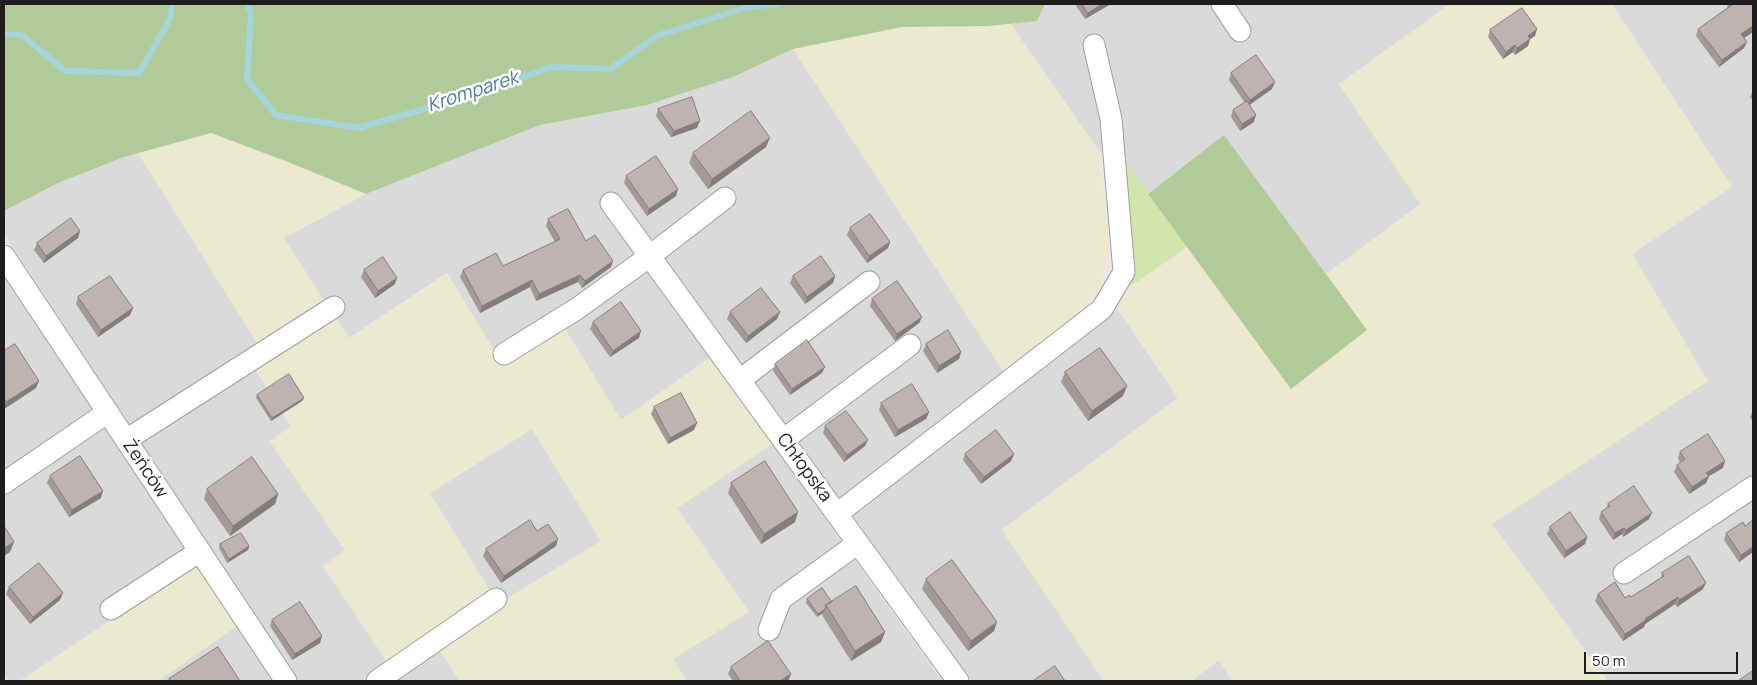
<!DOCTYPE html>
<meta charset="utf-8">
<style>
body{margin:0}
#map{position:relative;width:1757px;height:685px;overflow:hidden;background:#ede8e3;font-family:Manrope,sans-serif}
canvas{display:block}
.frame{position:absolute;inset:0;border:5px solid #1d1d1d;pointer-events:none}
.scale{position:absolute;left:1584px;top:652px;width:154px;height:22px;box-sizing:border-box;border:2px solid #1d1d1d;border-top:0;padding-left:6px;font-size:15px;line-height:18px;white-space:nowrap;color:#1d1d1d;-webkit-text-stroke:4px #fff;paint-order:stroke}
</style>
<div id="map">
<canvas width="1757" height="685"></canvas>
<div class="frame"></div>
<div class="scale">50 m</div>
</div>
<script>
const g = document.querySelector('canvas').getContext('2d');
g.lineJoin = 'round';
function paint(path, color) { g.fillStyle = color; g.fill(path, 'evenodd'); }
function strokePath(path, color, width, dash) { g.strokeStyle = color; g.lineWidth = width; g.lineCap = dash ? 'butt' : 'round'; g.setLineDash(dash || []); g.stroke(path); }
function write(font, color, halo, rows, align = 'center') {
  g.font = font + ' Manrope,sans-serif'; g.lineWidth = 5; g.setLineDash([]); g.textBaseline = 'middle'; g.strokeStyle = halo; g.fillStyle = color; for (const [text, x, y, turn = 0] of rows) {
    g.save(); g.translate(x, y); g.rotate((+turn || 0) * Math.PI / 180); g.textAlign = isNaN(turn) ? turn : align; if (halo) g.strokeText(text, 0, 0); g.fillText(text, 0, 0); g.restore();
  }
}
paint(new Path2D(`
 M1045,4H1450L1339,84L1421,204L1326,274L1224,136L1148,194L1123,156L1099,151L1010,23L1037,21Z
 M1612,4H1753V681H1608L1492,524L1708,381L1632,254L1731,187Z
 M793,49L1005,374L840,502L651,243L577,298L493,349L447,273L349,338L283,238L366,194L540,125L647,105L733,77Z
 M138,153L259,346L132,430L4,234V211L58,183L124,157Z
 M649,269L711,357L621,420L565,329Z
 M4,273L197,562L20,681H8L4,674Z
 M1117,308L1178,398L1002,530L1104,681H972L852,515Z
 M254,367L291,427L270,442L345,550L323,566L388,663L362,681H297L139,443Z
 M532,429L601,541L498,604L430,493Z
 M772,444L942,681H687L672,659L749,612L677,508Z
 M237,626L274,681H158Z
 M437,647L460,681H386Z
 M1219,660L1232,681H1191Z`), '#dbdada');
paint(new Path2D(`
 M1450,4H1612L1732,187L1632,254L1708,381L1492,524L1608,681H1232L1219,660L1191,681H1104L1002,530L1178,398L1117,308L1131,286L1187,247L1291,388L1367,330L1326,274L1420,204L1339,84Z
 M1010,23L1099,151L1109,245L1101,286L1083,309L1005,374L793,49L902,27L988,26Z
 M211,133L288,162L366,194L284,238L327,305L259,346L138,153Z
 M447,273L503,365L565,329L621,420L711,357L772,444L677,508L749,612L673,659L687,681H460L437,647L498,604L601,541L532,429L430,493L490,593L388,663L323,566L345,550L270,441L291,426L254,367L333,315L349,338Z
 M197,562L237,626L158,681H20Z`), '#ebe9cf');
paint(new Path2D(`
 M1123,156L1148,194L1187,247L1131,286L1130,227Z`), '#d1e5ac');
paint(new Path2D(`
 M4,4H1045L1037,21L988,26L902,27L793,49L733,77L647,105L540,125L366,194L288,162L211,133L124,157L58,183L4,211Z
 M1224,135L1367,330L1291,389L1148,194Z`), '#b0ca9a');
strokePath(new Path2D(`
 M248,4L251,14L247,79L276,115L359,128L461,98L552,67L611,69L656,36L748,7L779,4
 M4,34L22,35L65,71L139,73L170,19L172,4`), '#a6d5d9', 6);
const minor = new Path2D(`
 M1222,4L1240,31
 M611,203L958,681
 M4,256L286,681
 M504,354L578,308L650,256L725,198
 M740,380L869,282
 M126,440L334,307
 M783,440L910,345
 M4,483L108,412
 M837,514L1102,309L1124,272L1111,119L1094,45
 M1624,573L1753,487
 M111,609L200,551
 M769,630L781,599L858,543
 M377,681L496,599`);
strokePath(minor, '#9e9e9e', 23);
strokePath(minor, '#fff', 21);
paint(new Path2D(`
 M1075,4H1111L1085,19Z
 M1728,4H1753V32L1744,38V48L1719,67L1696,36L1698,29L1727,8Z
 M1490,30L1535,36L1530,39L1528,46L1515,55L1513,52L1503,59L1488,37Z
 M1231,73L1272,89L1250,105L1254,122L1240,131L1231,117L1233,110L1245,103L1229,80Z
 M1753,90V101L1750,97Z
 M658,109L697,128L671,137L656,116Z
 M766,147L708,189L689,163L693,153Z
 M626,176L676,196L647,216L624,183Z
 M548,219L586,241L611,267L582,288L578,282L536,301L530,287L480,313L460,277L463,270L503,266L555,242L546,226Z
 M850,228L890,242L888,248L867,263L847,235Z
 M80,231L78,238L44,263L34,250L37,243Z
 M364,270L395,284L375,298L361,277Z
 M793,276H835L833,283L805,304L790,283Z
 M78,297L133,308L130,315L98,337L76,304Z
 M872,299L922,317L919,323L895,341L870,306Z
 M730,312L777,319L746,343L727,319Z
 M593,322L639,338L610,357L590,329Z
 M926,344L961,352L959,359L937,373L923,351Z
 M4,351L36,388L4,409Z
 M775,364L822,373L790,395L773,371Z
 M1065,372L1123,396L1088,421L1061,382Z
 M257,395L304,398L302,401L271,421L256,398Z
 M881,403L929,412L926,419L895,437L879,410Z
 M654,407L694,430L668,444L651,414Z
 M1753,410V422L1750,417Z
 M825,426L865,446L844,462L823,433Z
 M1680,452L1723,468L1709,476L1706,483L1689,494L1674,472L1677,465L1680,463L1678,458Z
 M965,454H1014L1011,461L981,484L963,460Z
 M50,476L101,498L69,517L47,483Z
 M731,483L795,522L761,544L728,493Z
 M207,489L278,494L275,504L230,536L204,499Z
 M1608,504L1649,519L1623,537L1622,534L1613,540L1599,519L1601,512L1606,509Z
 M1745,526L1753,552L1739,562L1724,540L1726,533Z
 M1550,527L1587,537L1585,544L1564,558L1547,534Z
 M220,544L249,546L248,550L227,563L219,548Z
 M556,546L501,583L483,556L486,549Z
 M1662,573L1703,589L1677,607L1675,604L1645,624L1644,627L1623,641L1595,601L1598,594L1625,598L1631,597L1661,578Z
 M926,579L994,631L968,651L922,589Z
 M9,587L60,600L30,624L6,594Z
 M807,599L832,602L885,632L881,642L851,661L822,615L823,613L817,617L806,603Z
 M272,620L320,643L292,660L270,626Z
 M731,667L791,674L788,681H733L728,674Z`), '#a39a97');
paint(new Path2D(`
 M1102,4H1111L1085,19L1088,13Z
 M1753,26V32L1739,41L1741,34Z
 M1537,29L1535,36L1530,39L1528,46L1515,55L1517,48L1528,36Z
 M1747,42L1744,48L1719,67L1722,60Z
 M1515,45L1513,52L1503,59L1506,52Z
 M1275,82L1272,89L1247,106L1250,100Z
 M1256,115L1254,122L1240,131L1242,124Z
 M700,121L697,128L671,137L674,131Z
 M770,138L766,147L708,189L712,179Z
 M678,189L676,196L647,216L649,209Z
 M80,231L78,238L44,263L46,256Z
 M890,242L888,248L867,263L869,256Z
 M613,261L611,267L582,288L585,281Z
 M580,275L578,282L536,301L539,294Z
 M835,276L833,283L805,304L807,297Z
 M397,278L395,284L375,298L378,291Z
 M532,280L530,287L480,313L482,306Z
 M133,308L130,315L98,337L101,330Z
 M780,312L777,319L746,343L748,336Z
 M922,317L919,323L895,341L897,334Z
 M641,331L639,338L610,357L613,351Z
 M961,352L959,359L937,373L939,366Z
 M825,367L822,373L790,395L792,389Z
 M39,381L36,388L4,409L6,402Z
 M1127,386L1123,396L1088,421L1092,411Z
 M304,398L302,401L271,421L272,418Z
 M929,412L926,419L895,437L898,430Z
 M697,423L694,430L668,444L670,438Z
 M868,440L865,446L844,462L847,455Z
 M1014,454L1011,461L981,484L984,477Z
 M1725,461L1723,468L1709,476L1706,483L1689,494L1692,487L1706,473Z
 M103,491L101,498L69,517L72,510Z
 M278,494L275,504L230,536L233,526Z
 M798,512L795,522L761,544L764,534Z
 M1652,513L1649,519L1623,537L1626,530Z
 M1624,528L1622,534L1613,540L1615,533Z
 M1587,537L1585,544L1564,558L1566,551Z
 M558,539L556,546L501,583L504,576Z
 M14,542L10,552L4,556V548Z
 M249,546L248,550L227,563L229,559Z
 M1753,547V552L1739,562L1741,555Z
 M1706,583L1703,589L1677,607L1679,600Z
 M63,593L60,600L30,624L33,617Z
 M1678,597L1675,604L1645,624L1644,627L1623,641L1625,634L1645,619Z
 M825,609L823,613L817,617L818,614Z
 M997,622L994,631L968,651L971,641Z
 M885,632L881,642L851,661L855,651Z
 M322,636L320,643L292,660L295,654Z
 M791,674L788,681H780Z`), '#857d7b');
const building = new Path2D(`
 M1082,4H1102L1088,13Z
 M1731,4H1753V26L1741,34L1747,42L1722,60L1698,29L1732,5Z
 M1522,8L1537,29L1528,36L1530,39L1517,48L1515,45L1506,52L1490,30Z
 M1256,55L1275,82L1250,100L1231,73Z
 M692,97L700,121L674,131L658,109Z
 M1247,101L1256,115L1242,124L1233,110Z
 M751,111L770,138L712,179L693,153Z
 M656,156L678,189L649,209L626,176Z
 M568,209L586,241L595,235L613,261L585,281L580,275L539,294L532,280L482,306L463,270L496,253L503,266L560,239L548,219Z
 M870,214L890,242L869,256L850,228Z
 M71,218L80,231L46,256L37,243Z
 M821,256L835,276L807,297L793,276Z
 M383,257L397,278L378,291L364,270Z
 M110,276L133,308L101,330L78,297Z
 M897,281L922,317L897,334L872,299Z
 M761,288L780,312L748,336L730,312Z
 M621,302L641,331L613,351L593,322Z
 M948,330L961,352L939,366L926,344Z
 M807,340L825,367L792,389L775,364Z
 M15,344L39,381L6,402L4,398V351Z
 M1100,348L1127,386L1092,411L1065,372Z
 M289,374L304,398L272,418L257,395Z
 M912,384L929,412L898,430L881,403Z
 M681,393L697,423L670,438L654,407Z
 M846,411L868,440L847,455L825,426Z
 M996,430L1014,454L984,477L965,454Z
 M1708,434L1725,461L1706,473L1709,476L1692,487L1677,465L1685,459L1680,452Z
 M80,456L103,491L72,510L50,476Z
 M252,457L278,494L233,526L207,489Z
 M765,461L798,512L764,534L731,483Z
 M1634,486L1652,513L1626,530L1624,528L1615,533L1601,512L1610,506L1608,504Z
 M1570,512L1587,537L1566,551L1550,527Z
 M530,520L537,531L548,524L558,539L504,576L486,549Z
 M1753,520V547L1741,555L1726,533L1743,522L1745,526Z
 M4,526L14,542L4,548Z
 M241,533L249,546L229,559L220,544Z
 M1689,556L1706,583L1679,600L1678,597L1645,619L1646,620L1625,634L1598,594L1615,582L1625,598L1629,595L1631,597L1664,576L1662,573Z
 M952,560L997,622L971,641L926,579Z
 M39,563L63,593L33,617L9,587Z
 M856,586L885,632L855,651L826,605Z
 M822,588L832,602L826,605L825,609L818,614L807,599Z
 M300,602L322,636L295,654L272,620Z
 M768,641L791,674L780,681H740L731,667Z
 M218,647L240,681H171L169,679Z
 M1055,666L1065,681H1033Z
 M1753,671V681H1738Z`);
paint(building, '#beb3b0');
strokePath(building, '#857d7b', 1);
write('18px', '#1d1d1d', '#fff', [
 ["Chłopska",804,468,54],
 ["Żeńców",145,469,56]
]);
write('italic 19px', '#4a7c97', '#fff', [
 ["Kromparek",473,92,-18]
]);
</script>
